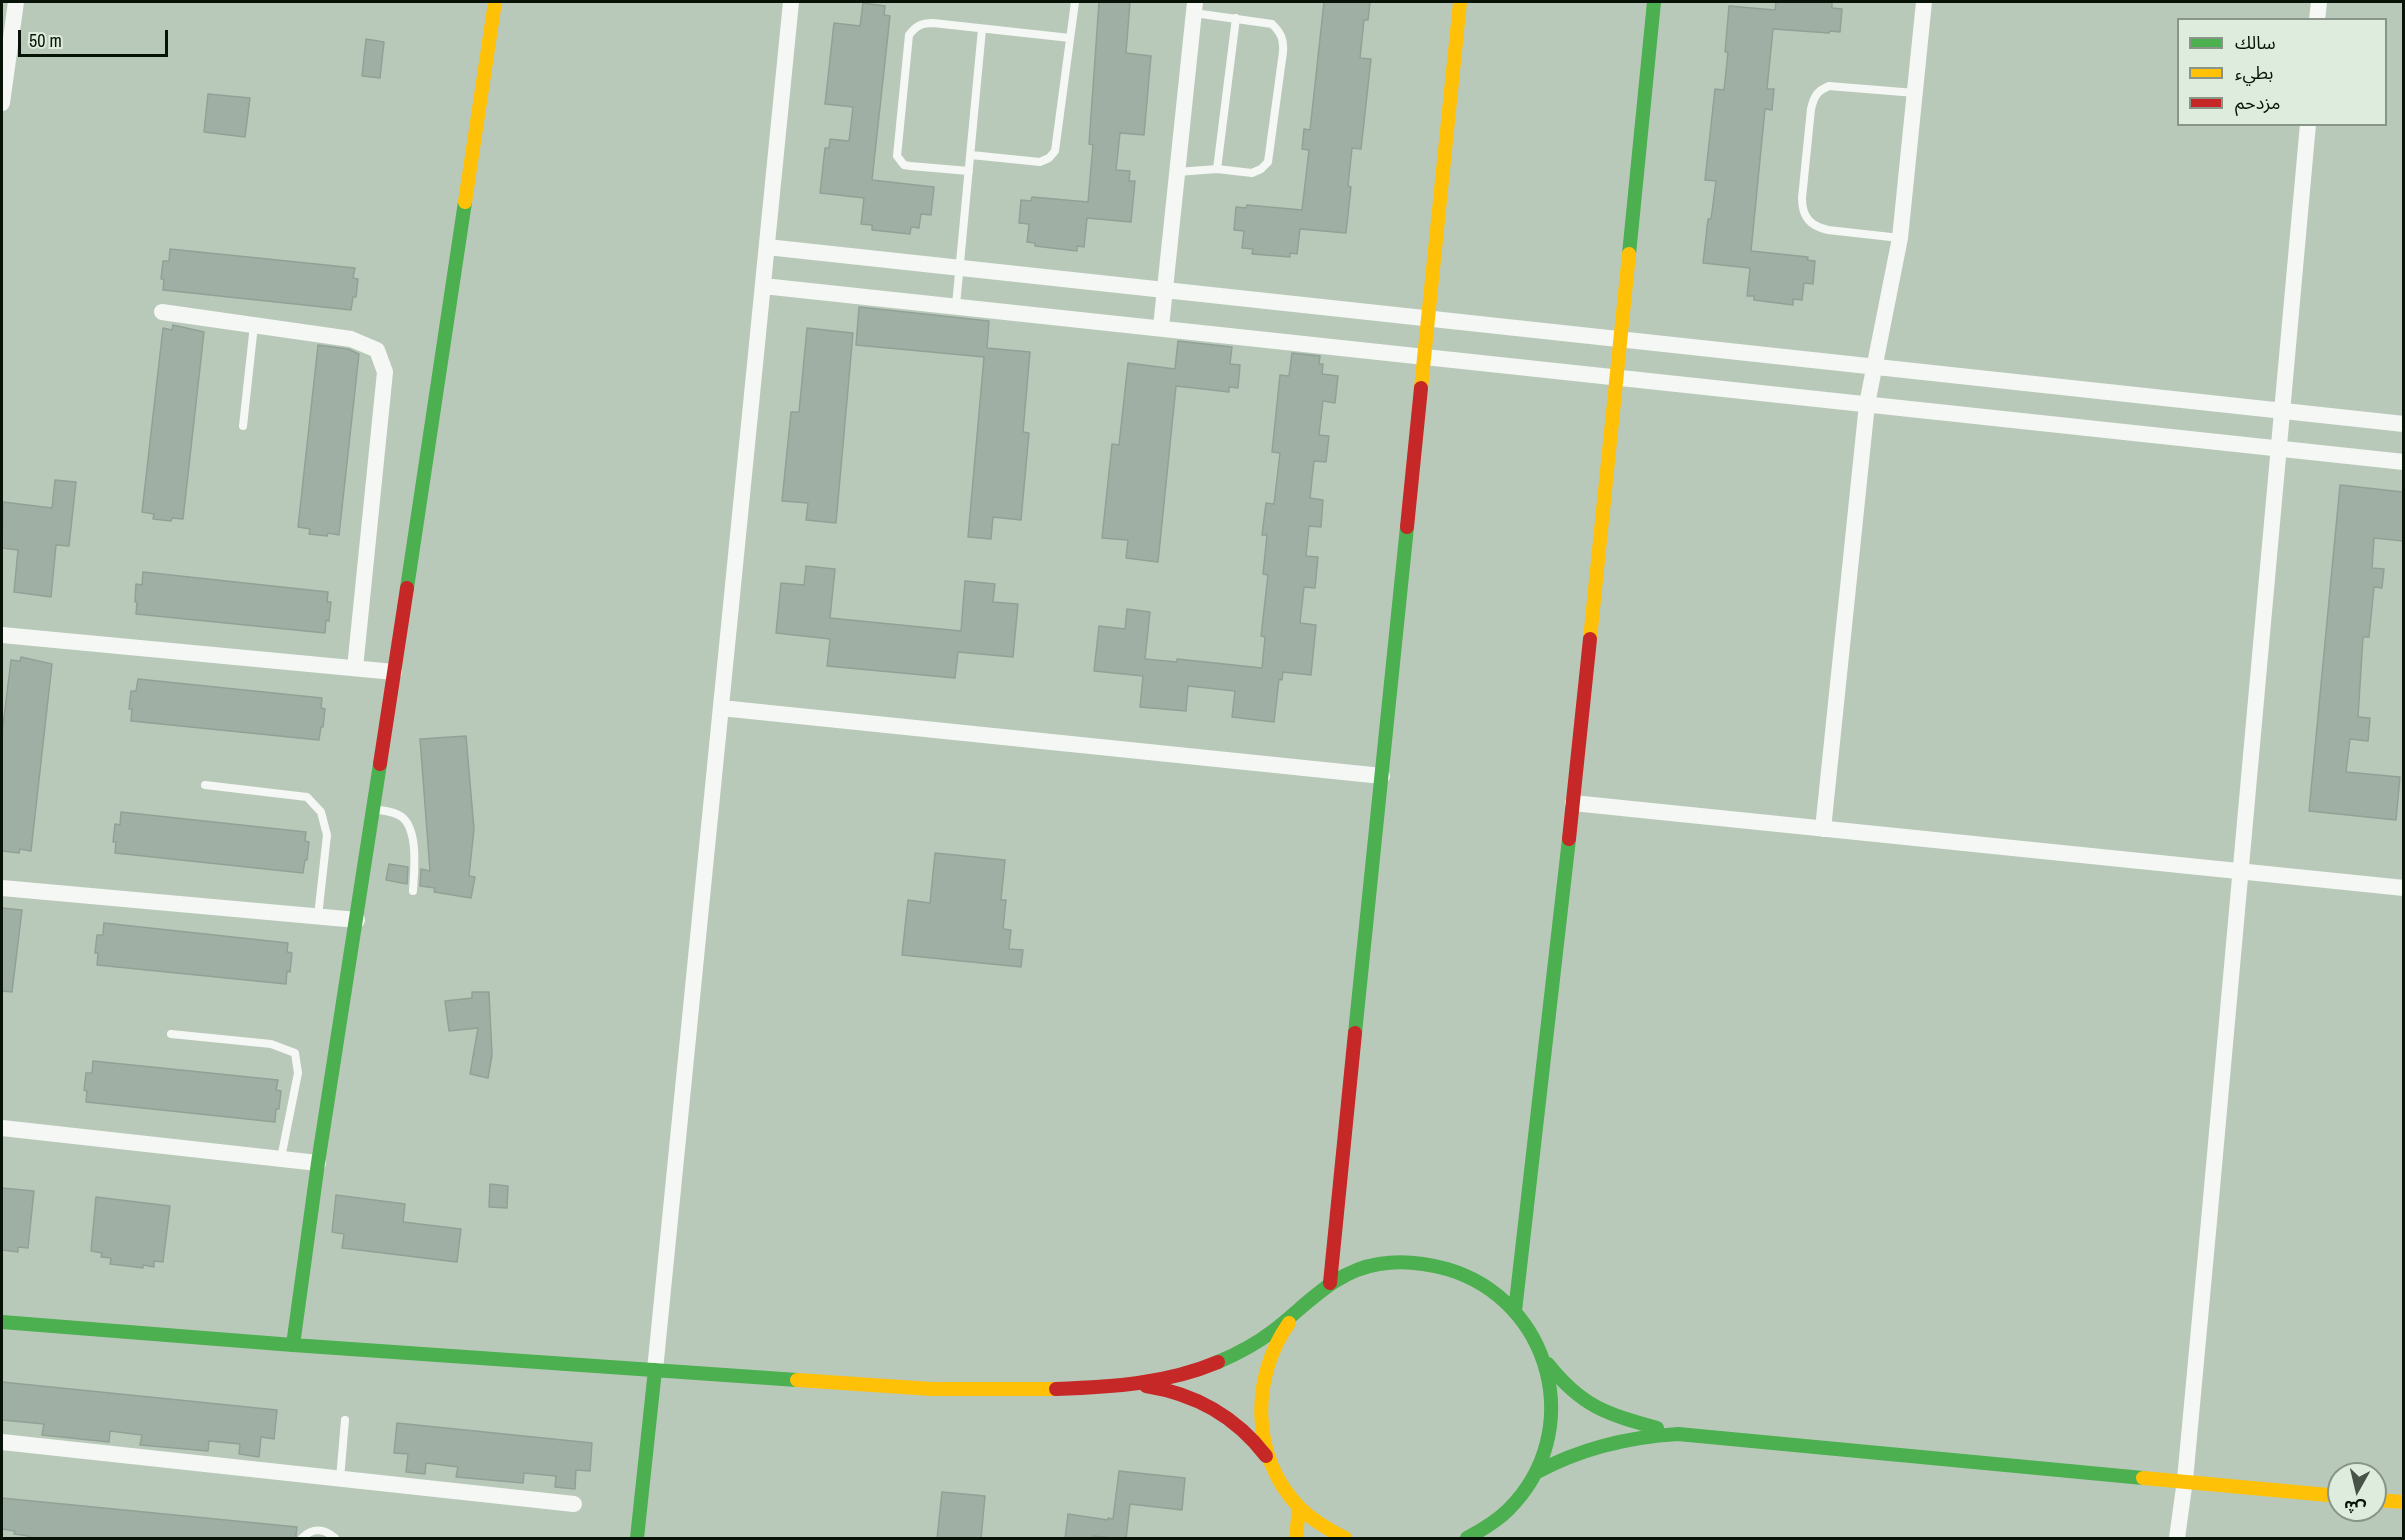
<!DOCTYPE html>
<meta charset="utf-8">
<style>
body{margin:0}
#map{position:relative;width:2405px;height:1540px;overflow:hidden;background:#b9c9b9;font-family:"Archivo Narrow","Noto Sans Arabic",sans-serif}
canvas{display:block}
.frame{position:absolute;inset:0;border:3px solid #081308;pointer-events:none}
.legend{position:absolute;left:2177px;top:18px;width:210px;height:108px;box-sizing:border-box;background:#ddecdd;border:2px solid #889588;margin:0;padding:8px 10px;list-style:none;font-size:18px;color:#081308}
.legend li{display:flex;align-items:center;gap:12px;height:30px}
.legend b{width:30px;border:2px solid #889588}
.north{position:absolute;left:2327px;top:1462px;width:60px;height:60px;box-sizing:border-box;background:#ddecdd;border:2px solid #889588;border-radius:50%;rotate:188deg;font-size:16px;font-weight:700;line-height:24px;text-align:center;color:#081308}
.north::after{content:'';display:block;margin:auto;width:21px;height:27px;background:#465346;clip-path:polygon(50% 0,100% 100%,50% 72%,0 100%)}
.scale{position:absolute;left:18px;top:30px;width:150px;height:27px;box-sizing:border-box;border:3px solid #081308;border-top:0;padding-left:8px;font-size:18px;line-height:21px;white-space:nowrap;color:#081308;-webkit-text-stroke:4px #ddecdd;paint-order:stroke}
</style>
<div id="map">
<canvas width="2405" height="1540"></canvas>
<div class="frame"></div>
<ul class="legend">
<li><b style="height:8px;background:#4caf50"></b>سالك</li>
<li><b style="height:8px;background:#ffc107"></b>بطيء</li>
<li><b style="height:8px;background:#c62828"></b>مزدحم</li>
</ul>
<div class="north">ش</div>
<div class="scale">50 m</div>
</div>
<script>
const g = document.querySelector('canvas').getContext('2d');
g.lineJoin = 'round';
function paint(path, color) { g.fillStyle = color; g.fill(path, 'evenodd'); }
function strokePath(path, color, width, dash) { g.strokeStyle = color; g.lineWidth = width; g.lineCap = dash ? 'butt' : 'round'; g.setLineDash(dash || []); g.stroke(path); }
const building = new Path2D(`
 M1099,2H1130L1126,53L1151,56L1144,135L1120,133L1116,170L1130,171L1129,181H1135L1131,222L1087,218L1084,247L1077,246V251L1035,246V243L1027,242L1029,224L1019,223L1021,200L1031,201L1032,197L1088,202L1093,145L1089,144Z
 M1324,2H1370L1368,20H1364L1360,58L1371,59L1361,149L1352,148L1348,186L1351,187L1346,233L1300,229L1297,254L1290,253V257L1252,254L1253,249L1242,248L1244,231L1234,230L1236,207L1246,208L1247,205L1302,210L1309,150L1302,149L1304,129L1310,130Z
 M1776,2H1832V8L1842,9L1840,32L1830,31L1829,33L1773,29L1767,89H1774L1772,110L1765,109L1751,251L1808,257L1807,260L1815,261L1813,284L1804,283L1802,300L1793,299V305L1754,300V296H1747L1750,268L1703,263L1708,219H1711L1716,181L1705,180L1715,89L1724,90L1728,52H1725L1729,6L1775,10Z
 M863,3L885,6L884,15L890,16L872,180L934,187L931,215L921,214L919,228L911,227L910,234L872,230V225L861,224L864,198L820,193L825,148H829L830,139L849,141L853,107L825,104L834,23L860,26Z
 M366,39L384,42L380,78L362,76Z
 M208,94L250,98L245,137L204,132Z
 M170,249L355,268L353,278L358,279L356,297H353L351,310L163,290L164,279H161L163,261H169Z
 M859,307L989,321L987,348L1030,352L1023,432L1029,433L1021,520L993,517L991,539L968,537L984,357L856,345Z
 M173,325L204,332L183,519L172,518L171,521L153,519L154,514L142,512L163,328L172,330Z
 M807,328L853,333L836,523L806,520L808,503L782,501L791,412H799Z
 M1178,341L1232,347L1230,364L1240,365L1238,388L1229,387V392L1176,386L1158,562L1126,558L1128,540L1102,538L1112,444L1119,445L1128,363L1175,369Z
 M318,345L348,349L359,354L339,535L328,533L327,536L309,534L310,529L298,527Z
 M1292,353L1320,356L1319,364H1323L1322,374L1338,376L1335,403L1323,401L1319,435L1329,436L1326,462L1314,461L1310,498L1323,500L1321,527L1309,526L1306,556L1318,557L1315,588L1304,587L1300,623L1316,625L1311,675L1283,672L1282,680L1279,679L1274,722L1232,717L1235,691L1188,686L1186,711L1140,707L1143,676L1094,671L1099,626L1125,629L1127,609L1150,612L1145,659L1177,662V659L1262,668L1265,637L1261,636L1268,575L1263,574L1267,535H1262L1266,503L1274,504L1280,453L1272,452L1280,375L1289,376Z
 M55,480L76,482L69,546L56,545L51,597L14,592L18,550L2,548L3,502L52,508Z
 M2340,485L2403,492V541L2374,538L2372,568L2384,569L2382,588L2374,587L2369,637H2363L2358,717L2370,718L2368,741L2350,739L2346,772L2400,777L2396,820L2309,811Z
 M806,566L835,569L830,618L961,631L965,581L995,584L993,602L1018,604L1013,657L958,652L955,678L827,666L830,639L776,633L781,583L804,585Z
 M143,572L328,592L327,602H331L329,621L326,620L325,633L136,614L137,602H135L136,584L142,585Z
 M21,657L52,664L31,851L20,849L19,853L2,851V734L11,660L20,661Z
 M138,679L322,698L321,708L325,709L323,727H321L319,740L131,721L132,709H129L131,691H136Z
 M466,736L474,829L469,876L475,877L471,898L434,892L435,888L420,886L421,869L430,871L420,739Z
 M121,812L306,832L305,841L309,842L307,860H305L303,873L115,853L116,842H113L115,824L120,825Z
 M935,853L1005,860L1001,900H1006L1003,929L1011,930L1009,949L1023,950L1021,967L902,955L908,900L930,903Z
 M389,864L408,867L407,884L386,880Z
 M2,908L22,910L12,992L2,991Z
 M104,923L288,943L287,952L292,953L290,972L287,971L286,984L97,965L98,953H95L97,935H103Z
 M472,992H489L492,1055L488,1078L470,1074L478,1028L449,1031L445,1001L472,998Z
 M93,1061L278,1080L276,1090L281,1091L279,1109H276L275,1122L86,1102L87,1091L84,1090L86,1073H92Z
 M490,1184L508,1186L507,1208L489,1207Z
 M2,1188L34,1191L28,1248L18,1247V1252L2,1250Z
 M336,1195L405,1204L403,1222L461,1229L457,1262L342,1248L344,1234L332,1232Z
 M96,1197L170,1206L163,1262L154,1261V1267L143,1265V1268L110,1264L111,1258L101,1257L102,1253L91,1251Z
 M2,1382L277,1410L274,1439L261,1437L259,1457L239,1454L240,1444L209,1441L208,1451L140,1445L142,1435L110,1431L109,1442L42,1435L44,1424L2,1420Z
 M397,1423L592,1443L590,1471L576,1470L575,1489L555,1487L556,1476L524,1473L523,1483L456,1477L458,1467L426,1463L425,1474L406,1472L408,1454L394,1453Z
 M1119,1471L1185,1478L1182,1510L1130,1504L1126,1539L1093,1536V1539H1065L1068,1514L1108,1520V1518L1113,1519Z
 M942,1492L985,1496L981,1539H937Z
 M2,1498L297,1527L296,1535V1539H28L29,1536L14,1534L15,1531L2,1529Z`);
paint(building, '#a0afa4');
strokePath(building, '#91a196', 1.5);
strokePath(new Path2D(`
 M971,155L1040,162L1049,158L1055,151L1075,2
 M1217,169L1236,18
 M969,171L910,166L904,165L897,156L909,35C916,26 921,23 933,23L1070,38
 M1177,172L1217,169L1252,173L1261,169L1268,162L1283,52C1284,39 1281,33 1272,24L1194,13
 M1900,238L1828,230C1810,226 1802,217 1802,198L1811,109C1814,96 1817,91 1829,86L1915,93
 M956,305L982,29
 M243,426L254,325
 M205,785L307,797L321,812L327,835L318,916
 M374,809C383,811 394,811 402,817C419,831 414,872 413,891
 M171,1034L271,1044L295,1053L298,1073L281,1158
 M340,1479L345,1420
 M302,1538C312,1528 324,1528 335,1538`), '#f4f7f4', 8);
strokePath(new Path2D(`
 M2317,20L2319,2
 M2,103L16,2
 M767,247L2404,424
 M763,286L2404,462
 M162,312L351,339L377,350L385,372L355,668
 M1161,327L1195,2
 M2,635L394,672
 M721,708L1382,776
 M1573,803L2404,888
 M1823,829L1867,404L1900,238L1924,2
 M2,888L357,920
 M2,1128L318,1163
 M655,1370L791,2
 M2,1442L574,1504
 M2177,1538L2185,1480L2209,1221L2308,124`), '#f4f7f4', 16);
strokePath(new Path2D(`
 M1629,254L1654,2
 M407,588L465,202
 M1355,1033L1407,527
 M1515,1311L1569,839
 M2,1322L293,1345L797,1380
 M293,1345L318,1163L380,764
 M1218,1362C1237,1354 1256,1344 1273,1331C1307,1305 1334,1271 1379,1264C1402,1260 1425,1263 1447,1269C1552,1300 1587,1432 1508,1510C1496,1522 1482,1530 1467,1538
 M1548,1364C1582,1407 1607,1414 1657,1428
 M1537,1472C1582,1448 1627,1437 1678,1434L2143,1478
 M637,1538L655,1370`), '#4caf50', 14);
strokePath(new Path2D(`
 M465,202L495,2
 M1421,388L1460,2
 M1590,639L1629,254
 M1289,1323C1250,1378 1251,1457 1299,1507C1312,1520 1329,1530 1345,1538
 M797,1380L932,1389H1056
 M2143,1478L2339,1496
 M2375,1500L2404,1502
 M1296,1538L1299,1507`), '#ffc107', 14);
strokePath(new Path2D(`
 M1407,527L1421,388
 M380,764L407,588
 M1569,839L1590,639
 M1330,1283L1355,1033
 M1146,1386C1196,1394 1235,1416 1266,1456
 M1056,1389C1111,1387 1166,1384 1218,1362`), '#c62828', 14);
</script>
